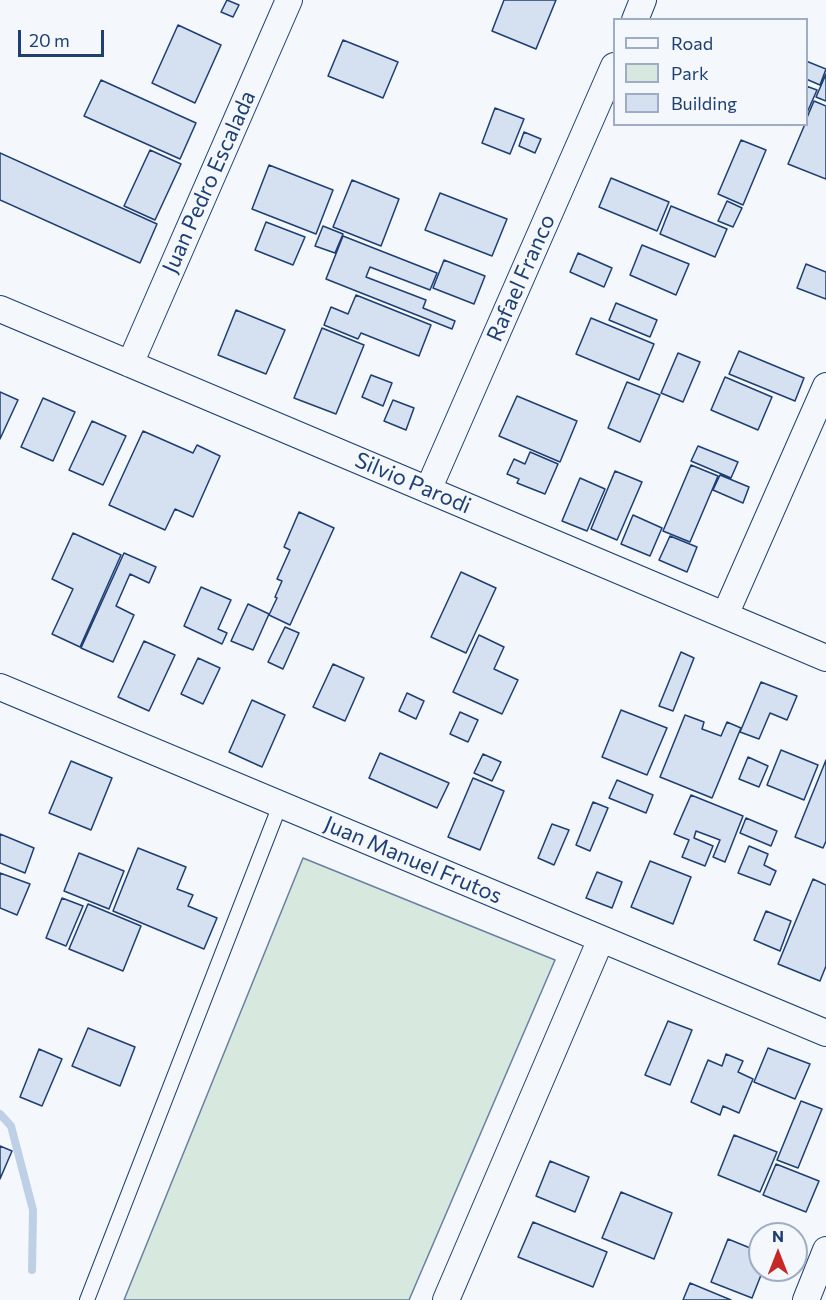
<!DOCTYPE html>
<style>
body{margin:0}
#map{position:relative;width:826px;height:1300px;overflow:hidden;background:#f4f7fb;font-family:Commissioner,sans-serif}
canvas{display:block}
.legend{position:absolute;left:613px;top:18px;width:195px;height:108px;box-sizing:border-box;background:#f4f7fb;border:2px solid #9eadc5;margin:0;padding:8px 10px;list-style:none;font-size:18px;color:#1d3f73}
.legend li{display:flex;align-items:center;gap:12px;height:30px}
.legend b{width:30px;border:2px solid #9eadc5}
.north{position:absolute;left:748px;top:1222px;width:60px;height:60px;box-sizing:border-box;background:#f4f7fb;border:2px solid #9eadc5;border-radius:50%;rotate:0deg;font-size:16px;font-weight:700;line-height:24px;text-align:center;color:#1d3f73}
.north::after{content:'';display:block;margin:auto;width:21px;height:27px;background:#c62828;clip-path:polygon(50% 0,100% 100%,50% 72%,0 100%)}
.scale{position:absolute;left:18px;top:30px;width:86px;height:27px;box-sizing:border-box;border:3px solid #1d3f73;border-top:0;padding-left:8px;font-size:18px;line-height:21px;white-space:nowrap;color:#1d3f73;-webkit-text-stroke:4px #f4f7fb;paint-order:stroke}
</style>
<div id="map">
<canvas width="826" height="1300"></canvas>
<ul class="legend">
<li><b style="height:8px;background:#f4f7fb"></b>Road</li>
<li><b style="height:16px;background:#d7e8df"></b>Park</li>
<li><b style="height:16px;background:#d5e0f0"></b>Building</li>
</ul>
<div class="north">N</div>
<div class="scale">20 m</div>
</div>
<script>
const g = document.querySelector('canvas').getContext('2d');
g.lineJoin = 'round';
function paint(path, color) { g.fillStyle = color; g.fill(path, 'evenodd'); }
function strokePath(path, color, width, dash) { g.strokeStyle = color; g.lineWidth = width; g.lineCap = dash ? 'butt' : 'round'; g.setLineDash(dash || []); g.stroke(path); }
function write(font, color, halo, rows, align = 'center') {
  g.font = font + ' Commissioner,sans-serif'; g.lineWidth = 4.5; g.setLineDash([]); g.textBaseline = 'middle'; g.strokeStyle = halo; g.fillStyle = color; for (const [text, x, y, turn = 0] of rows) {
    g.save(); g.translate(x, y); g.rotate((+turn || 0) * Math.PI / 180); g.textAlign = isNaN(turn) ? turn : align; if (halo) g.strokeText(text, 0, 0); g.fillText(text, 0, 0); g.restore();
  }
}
const green = new Path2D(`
 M303,858L555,960L409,1300H124Z`);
paint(green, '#d7e8df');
strokePath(green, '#687fa3', 1.5);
strokePath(new Path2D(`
 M0,1114L11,1126L33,1210L32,1270`), '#bed0e5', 8);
const building = new Path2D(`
 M227,0L239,5L233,17L221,12Z
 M504,0H556L536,49L492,31Z
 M178,25L221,45L195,103L152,83Z
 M343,40L398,62L383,98L328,76Z
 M806,61L826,69L820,85L806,79Z
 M826,74V101L816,97Z
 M101,80L196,123L180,159L84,116Z
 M806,86L817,90L806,115Z
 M814,101L826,106V179L788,164L805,124H806V120Z
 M495,108L524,119L510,154L482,143Z
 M524,132L541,139L535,153L519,146Z
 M741,140L766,150L743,205L718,194Z
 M150,150L181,164L155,220L124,206Z
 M0,153L157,224L140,263L0,200Z
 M269,165L333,190L316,234L252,209Z
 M611,178L669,202L657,231L599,207Z
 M352,180L399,199L381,246L333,227Z
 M440,193L507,219L492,256L425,230Z
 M727,201L742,208L733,227L718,221Z
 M671,206L727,229L715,257L660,234Z
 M266,222L305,237L293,265L255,250Z
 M323,226L343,234L335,253L315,246Z
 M343,236L437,273L430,290L370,267L366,277L426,300L423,308L455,321L452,329L326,279Z
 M642,245L689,264L676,295L630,275Z
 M578,253L612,268L604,287L570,272Z
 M444,260L485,276L474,304L433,288Z
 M806,264L826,272V299L797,288Z
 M356,295L431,325L419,356L361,333L358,339L324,325L331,307L348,314Z
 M616,303L657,320L650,337L609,320Z
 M236,310L285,330L266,374L218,355Z
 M591,318L654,344L639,380L576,354Z
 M322,328L364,345L336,414L294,398Z
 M739,351L804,378L795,401L729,374Z
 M678,353L700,362L683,402L661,393Z
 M371,375L392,383L383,406L362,397Z
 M725,377L772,397L758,430L711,410Z
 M627,382L660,395L640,442L608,428Z
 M0,392L18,400L0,439Z
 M517,396L577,421L560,462L499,436Z
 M43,398L75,412L53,461L21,447Z
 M393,400L414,408L406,430L384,421Z
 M92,421L126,436L103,485L69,470Z
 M143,431L193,453L197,445L220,456L193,517L175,509L165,530L109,505Z
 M698,446L738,462L731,478L691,461Z
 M530,452L558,464L545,494L517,483L519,479L507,474L514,459L525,464Z
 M691,465L718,476L690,542L663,531Z
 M615,471L642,482L617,540L591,529Z
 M720,475L749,487L743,503L713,490Z
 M580,478L605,489L587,531L562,521Z
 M299,512L334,528L290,625L269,615L277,598L275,597L282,581L277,579L290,550L284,547Z
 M633,515L662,528L650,556L621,544Z
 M73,533L121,555L80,647L52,634L73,589L52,579Z
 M670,536L697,547L687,572L659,560Z
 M124,553L156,567L149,583L130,574L116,606L134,615L113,662L81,648Z
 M461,572L496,588L466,653L431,637Z
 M201,587L231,600L218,629L227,633L222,644L184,626Z
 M248,604L269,614L253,650L231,641Z
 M285,627L299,633L283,669L268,662Z
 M479,635L504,647L494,669L518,680L502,714L453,692Z
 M144,641L175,655L149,711L118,697Z
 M681,652L694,658L673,711L659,706Z
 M198,658L220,668L203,704L181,694Z
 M333,664L364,678L345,721L313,707Z
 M761,682L797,696L787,720L770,713L759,739L740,732Z
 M407,693L424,701L416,719L399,711Z
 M252,700L285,715L262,767L229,752Z
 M621,710L667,728L647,775L602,757Z
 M460,712L478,720L468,742L450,734Z
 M685,715L704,722L702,729L721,736L727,722L741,728L712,798L660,777Z
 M781,750L818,765L804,800L767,785Z
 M380,753L449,783L437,808L369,778Z
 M483,754L501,762L492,781L474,773Z
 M748,757L768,766L759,787L739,779Z
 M826,760V841L823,848L795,837Z
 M71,761L112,778L91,830L49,813Z
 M473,778L504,791L480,850L448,837Z
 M617,780L653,795L646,813L609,798Z
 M691,795L743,816L725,862L713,857L720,840L696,831L694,838L713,846L705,866L682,857L689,840L674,834Z
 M593,802L608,808L590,851L576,845Z
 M746,818L777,831L771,846L740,833Z
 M552,824L569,830L554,865L538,858Z
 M0,834L34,848L25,873L0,863Z
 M749,846L768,854L764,865L776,871L770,885L738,873Z
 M138,848L186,867L177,889L193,895L188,906L217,918L204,949L113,911Z
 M79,853L124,871L109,909L64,891Z
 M650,861L691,877L673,924L631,907Z
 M597,872L622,882L612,908L586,898Z
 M0,873L30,884L17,915L0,908Z
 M813,879L826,885V966L820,981L778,964Z
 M62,898L83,906L66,946L46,938Z
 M88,904L141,926L123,971L69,949Z
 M766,911L791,921L780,951L754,940Z
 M668,1021L692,1030L670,1085L645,1075Z
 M88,1028L135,1047L120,1086L72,1066Z
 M768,1048L810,1064L795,1099L754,1082Z
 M39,1049L62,1059L42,1106L20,1097Z
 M726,1054L743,1061L738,1072L753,1079L739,1113L723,1106L720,1115L691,1102L708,1060L722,1066Z
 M801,1101L822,1109L798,1168L777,1160Z
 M734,1135L777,1152L760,1192L718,1175Z
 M0,1146L12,1151L0,1179Z
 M550,1161L589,1177L575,1212L536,1196Z
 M776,1164L819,1181L806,1212L763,1195Z
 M621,1192L672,1213L654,1259L602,1238Z
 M533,1222L607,1252L593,1287L518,1257Z
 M728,1239L760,1252V1270H763L752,1298L711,1282Z
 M690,1283L731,1300H683Z`);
paint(building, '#d5e0f0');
strokePath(building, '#1d3f73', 1.5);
const service = new Path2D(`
 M87,1300L280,805`);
const minor = new Path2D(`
 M635,20L643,0
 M0,309L826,658
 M130,364L289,0
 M428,490L614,66
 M725,615L826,386
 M0,687L826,1033
 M446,1300L601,939
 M806,1300L826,1250`);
strokePath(service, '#1d3f73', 16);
strokePath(minor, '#1d3f73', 28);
strokePath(service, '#f4f7fb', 14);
strokePath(minor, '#f4f7fb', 26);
write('22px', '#1d3f73', '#f4f7fb', [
 ["Juan Pedro Escalada",209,182,-66],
 ["Rafael Franco",521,278,-66],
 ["Silvio Parodi",413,483,23],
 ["Juan Manuel Frutos",413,860,23]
]);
</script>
